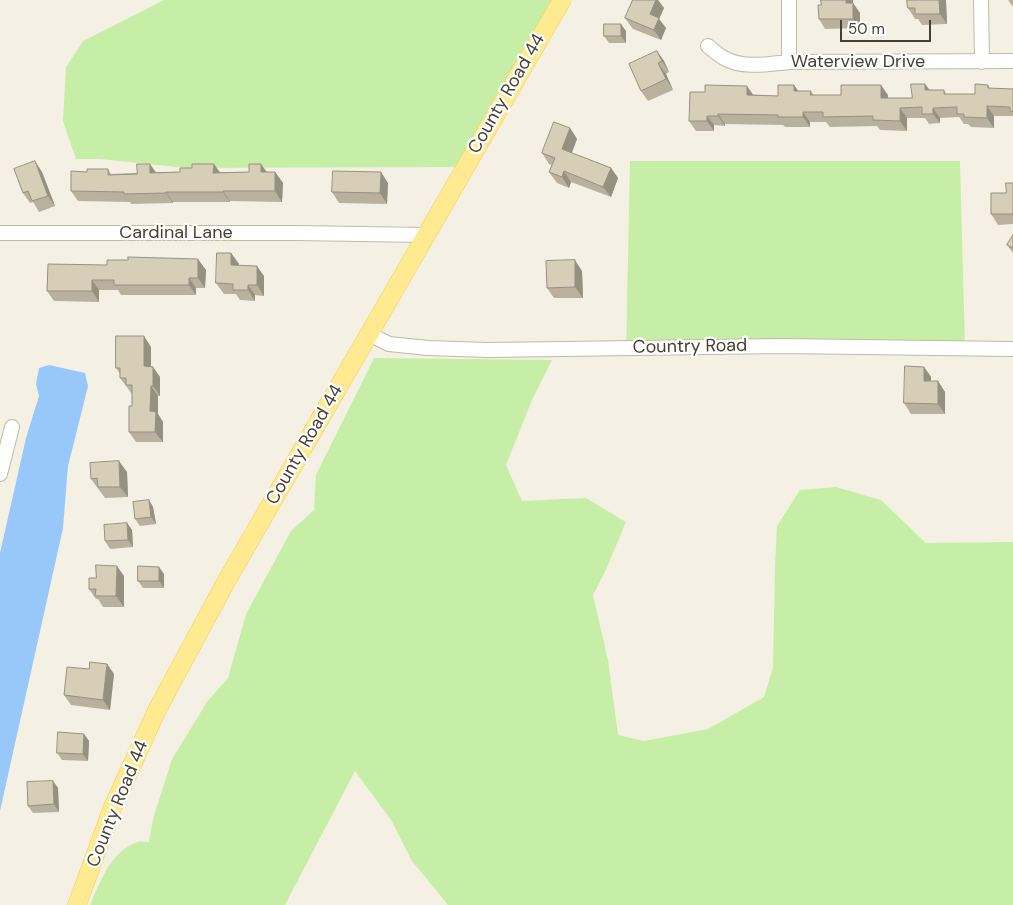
<!DOCTYPE html>
<style>
body{margin:0}
#map{position:relative;width:1013px;height:905px;overflow:hidden;background:#f4f1e4;font-family:"DM Sans",sans-serif}
canvas{display:block}
.scale{position:absolute;left:840px;top:20px;width:91px;height:22px;box-sizing:border-box;border:2px solid #474133;border-top:0;padding-left:6px;font-size:15px;line-height:18px;white-space:nowrap;color:#474133;-webkit-text-stroke:4px #fff;paint-order:stroke}
</style>
<div id="map">
<canvas width="1013" height="905"></canvas>
<div class="scale">50 m</div>
</div>
<script>
const g = document.querySelector('canvas').getContext('2d');
g.lineJoin = 'round';
function paint(path, color) { g.fillStyle = color; g.fill(path, 'evenodd'); }
function strokePath(path, color, width, dash) { g.strokeStyle = color; g.lineWidth = width; g.lineCap = dash ? 'butt' : 'round'; g.setLineDash(dash || []); g.stroke(path); }
function write(font, color, halo, rows, align = 'center') {
  g.font = font + ' "DM Sans",sans-serif'; g.lineWidth = 4.5; g.setLineDash([]); g.textBaseline = 'middle'; g.strokeStyle = halo; g.fillStyle = color; for (const [text, x, y, turn = 0] of rows) {
    g.save(); g.translate(x, y); g.rotate((+turn || 0) * Math.PI / 180); g.textAlign = isNaN(turn) ? turn : align; if (halo) g.strokeText(text, 0, 0); g.fillText(text, 0, 0); g.restore();
  }
}
paint(new Path2D(`
 M164,0H553L456,167L186,168L100,159H76L63,121L66,67L83,41Z
 M630,161H960L965,348L626,354Z
 M374,358L552,360L532,400L506,465L522,501L586,498L626,522L605,572L593,595L608,660L618,735L644,741L708,729L764,697L773,667L775,566L777,526L800,490L836,487L881,500L926,543L1013,542V905H448L412,861L391,820L355,771L285,905H90C100,882 111,851 137,842C140,841 145,842 149,842L153,819L172,759L207,702L228,678L246,614L291,531L314,510L316,475Z`), '#c7eea7');
paint(new Path2D(`
 M49,365L85,373L88,386L68,466L63,528L0,811V553L26,438L39,396L36,384L39,368Z`), '#98c8f9');
const minor = new Path2D(`
 M981,0L982,62
 M708,46C713,50 718,55 724,58C743,69 768,64 789,62L1013,61
 M789,62V0
 M0,233H295L426,235
 M369,334L389,344L428,348L488,350L782,346L1013,349
 M0,474L12,427`);
const major = new Path2D(`
 M77,905L112,809L157,710L227,580L562,0`);
strokePath(minor, '#c1baa5', 16);
strokePath(major, '#f2d154', 19);
strokePath(minor, '#fff', 14);
strokePath(major, '#ffea92', 18);
paint(new Path2D(`
 M633,0H658L664,8L659,19L666,28L661,40L633,29L625,18Z
 M853,0V3L860,13V28L825,29L819,19L821,5Z
 M907,0H946L947,24L922,25L918,19H915L908,8Z
 M1008,0H1013V7Z
 M626,31V43H609L604,36Z
 M657,51L664,61L669,72L666,74L673,90L648,101L641,91Z
 M925,84L930,90H944L946,94H975L988,85L990,88L1013,89V116H994V128L971,127L968,124H964L959,117L940,118V123L929,124L925,118H907V131L880,130L877,126L830,127L826,122H810V127H785L783,125L725,124V126L714,125V131H696L689,121L705,92L778,96L794,85L798,91H811L814,95H888V98H912Z
 M570,128L577,139L572,153L611,168L618,178L611,197L571,182L569,188L557,183L549,172L552,165L549,164L542,153Z
 M261,164L267,172H275L283,183L282,202L230,201V202H173V203L131,204L130,202L78,201L71,191L87,172L108,169L111,174L156,172H249Z
 M42,172L55,206L39,212L33,202L30,203L23,193Z
 M388,183L387,204L339,203L332,192Z
 M1013,183V224L998,225L991,214Z
 M1013,235V253L1007,245Z
 M231,253L239,264V265L264,276V296L255,295V301L240,300L236,294H224L216,283Z
 M48,264L206,270L205,288H196V295H121L118,290H99V302L54,301L47,291Z
 M582,271L583,298H554L547,288Z
 M151,347V366L153,367L160,377V396H158V414L163,422V442H136L129,432L132,406V394L120,378V374L116,368Z
 M924,367L931,377V381H938L945,392V414H911L904,403Z
 M127,472L128,497L105,498L91,479Z
 M149,500L153,507L156,524L140,526L135,519Z
 M127,523L132,530L133,547L110,549L105,541Z
 M164,574V588H143L138,581Z
 M124,576V607H103L98,599H96L89,589Z
 M107,664L114,674L110,710L71,705L64,695L89,669Z
 M84,734L89,741L88,761L62,760L57,753Z
 M53,781L58,788L59,812L33,813L28,806Z`), '#b9b19e');
paint(new Path2D(`
 M656,0H658L664,8L659,19L666,28L661,40L654,30L650,14Z
 M846,0H853V8V3L860,13V28L853,19L846,3Z
 M939,0H946L947,24L940,14Z
 M621,24L626,31V43L621,36Z
 M657,51L664,61L669,72L662,61Z
 M658,63L666,74L673,90L666,79Z
 M925,84L932,94L925,90Z
 M794,85L801,95L794,91Z
 M881,85L888,95V108L881,98Z
 M747,86L754,96L747,95Z
 M987,106L994,116V128L987,118Z
 M900,108L907,118V131L900,121Z
 M933,108L940,118V123L933,114Z
 M803,112L810,122V127L803,117Z
 M718,114L725,124V126L718,116Z
 M707,116L714,125V131L707,121Z
 M570,128L577,139L569,159L562,149Z
 M35,161L42,172L55,206L48,196Z
 M150,164L157,174L150,173Z
 M214,164L221,174L213,173Z
 M261,164L268,175L261,172Z
 M611,168L618,178L611,197L603,187Z
 M564,171L571,182L569,188L562,177Z
 M275,172L283,183L282,202L275,191Z
 M381,172L388,183L387,204L380,193Z
 M223,191L230,201V202L223,192Z
 M166,192L173,202V203L166,193Z
 M231,253L239,264L238,276L231,265Z
 M198,259L206,270L205,288L198,278Z
 M575,260L582,271L583,298L575,287Z
 M257,266L264,276V296L257,285Z
 M189,278L196,288V295L189,285Z
 M92,280L99,290V302L92,291Z
 M248,285L255,295V301L248,290Z
 M144,336L151,347V377L144,366Z
 M153,367L160,377V396L153,386Z
 M924,367L931,377V391L924,381Z
 M938,381L945,392V414L938,404Z
 M151,386L158,396V414L163,422V442L155,432L150,411Z
 M119,461L127,472L128,497L120,487Z
 M149,500L153,507L156,524L151,517Z
 M127,523L132,530L133,547L128,540Z
 M117,566L124,576V607L116,596Z
 M159,567L164,574V588L159,581Z
 M107,664L114,674L110,710L103,700Z
 M84,734L89,741L88,761L83,754Z
 M53,781L58,788L59,812L54,804Z`), '#969081');
const building = new Path2D(`
 M633,0H656L650,14L659,18L654,30L625,18Z
 M821,0H846V3H853V19H819L818,5H821Z
 M907,0H939L940,14H915V8H908Z
 M604,24H621V36H604Z
 M657,51L662,61L658,63L666,79L641,91L629,64Z
 M911,84H925V90H944V94H975V84L988,85V88L1013,89V112L1010,111V107L987,106V118L964,117V114H957V107L933,108V114H922V107L900,108V121L873,120V116L823,117V112H803V117H778V115L718,114V116H707V121H689L690,92H705V85L747,86V95L778,96V85H794V91H811L810,95H841V85H881V98H912Z
 M554,122L570,128L562,149L611,168L603,187L564,171L562,177L549,172L555,158L542,153Z
 M35,161L48,196L32,201L28,191L23,193L14,169Z
 M137,164H150V173L180,172V168H192V164H214L213,173L249,172V164H261V172H275V191H223V192H166V193L124,194V192L71,191V171L87,172V169H108V175L137,174Z
 M333,171L381,172L380,193L332,192Z
 M1006,183H1013V214H991V193H1006Z
 M1013,235V248L1007,245Z
 M217,253H231V265L257,266V285H248V290H233V284L216,283Z
 M128,257L198,259V278H189V285H114V280H92V291H47L48,264L107,265V260H128Z
 M575,260V287L547,288L546,261Z
 M116,336H144V366L153,367V386H151L150,411L156,412L155,432H129V406H132V385H126V378H120V368H116Z
 M905,366L924,367V381H938V404L904,403Z
 M119,461L120,487H98L97,478L91,479L90,463Z
 M149,500L151,517L135,519L133,502Z
 M127,523L128,540L105,541L104,525Z
 M96,565L117,566L116,596H95L96,589H89V578H96Z
 M138,566L159,567V581H138Z
 M90,662L107,664L103,700L64,695L67,667L89,669Z
 M58,732L84,734L83,754L57,753Z
 M53,781L54,804L28,806L27,782Z`);
paint(building, '#d7ceb8');
strokePath(building, '#969081', 1);
write('18px', '#474133', '#fff', [
 ["Waterview Drive",858,62],
 ["County Road 44",507,94,-60],
 ["Cardinal Lane",176,233],
 ["Country Road",690,347,-1],
 ["County Road 44",305,445,-60],
 ["County Road 44",118,804,-68]
]);
</script>
